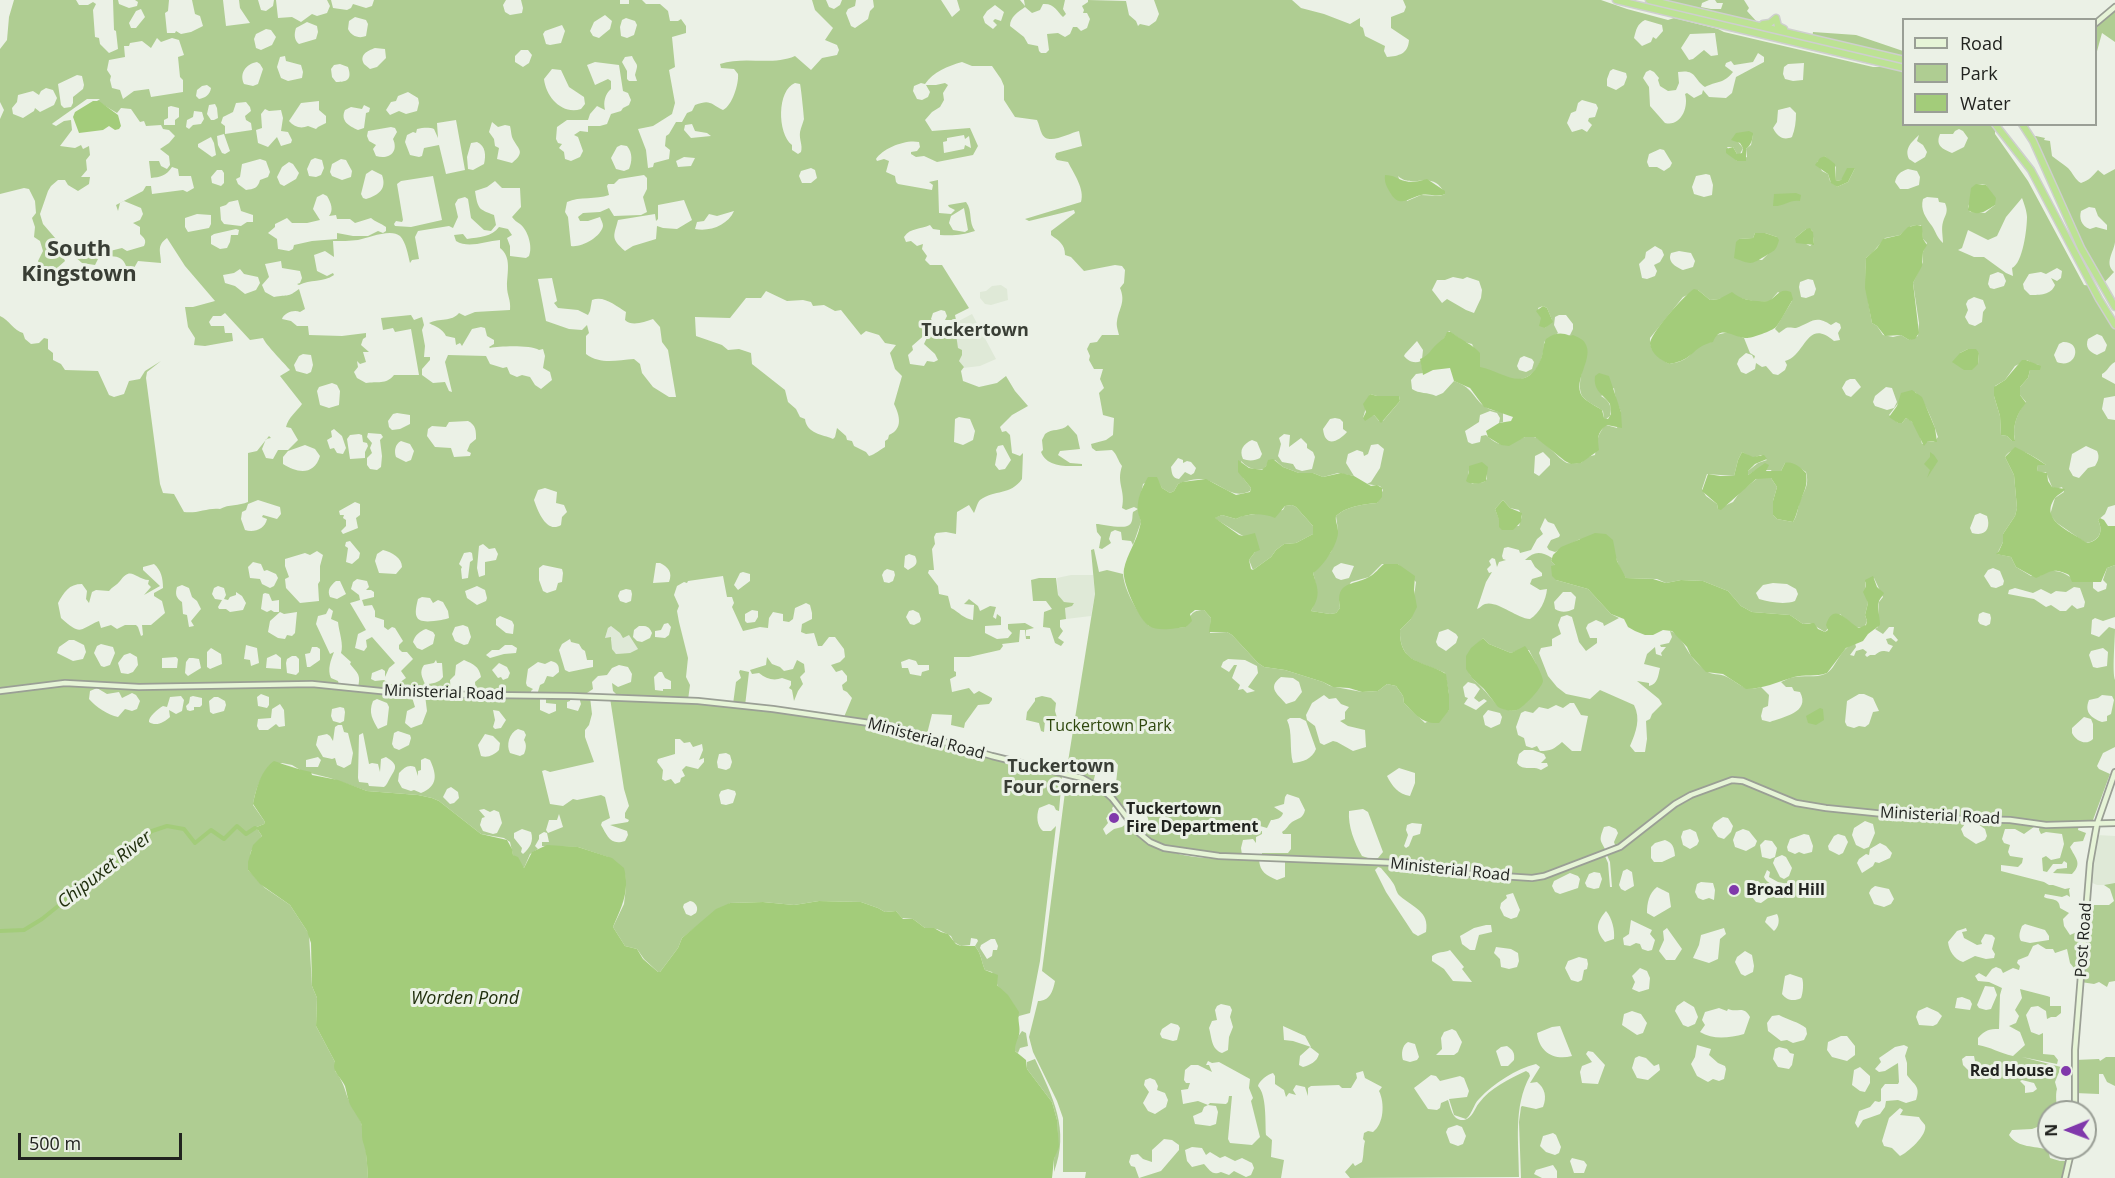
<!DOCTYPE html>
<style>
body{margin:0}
#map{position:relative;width:2115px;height:1178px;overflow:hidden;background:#ebf1e6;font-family:"Open Sans",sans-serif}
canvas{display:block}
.legend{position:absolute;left:1902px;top:18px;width:195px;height:108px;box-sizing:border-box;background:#ebf1e6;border:2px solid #9a9f96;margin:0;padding:8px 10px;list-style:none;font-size:18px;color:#21231f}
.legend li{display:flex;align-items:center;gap:12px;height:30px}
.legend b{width:30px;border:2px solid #9a9f96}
.north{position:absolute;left:2037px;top:1100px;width:60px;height:60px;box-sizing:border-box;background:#ebf1e6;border:2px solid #9a9f96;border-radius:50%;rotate:269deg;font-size:16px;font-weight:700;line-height:24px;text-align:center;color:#21231f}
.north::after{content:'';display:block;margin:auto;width:21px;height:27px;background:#8038ab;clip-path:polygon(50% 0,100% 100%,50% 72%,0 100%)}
.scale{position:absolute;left:18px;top:1133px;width:164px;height:27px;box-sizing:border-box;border:3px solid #21231f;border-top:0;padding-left:8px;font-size:18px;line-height:21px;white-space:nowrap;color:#21231f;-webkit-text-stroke:4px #ebf1e6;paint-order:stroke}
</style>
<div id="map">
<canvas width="2115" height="1178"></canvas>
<ul class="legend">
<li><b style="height:8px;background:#e6f4d7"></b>Road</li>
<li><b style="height:16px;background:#afcd92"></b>Park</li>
<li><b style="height:16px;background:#a3cc7a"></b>Water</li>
</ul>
<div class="north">N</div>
<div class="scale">500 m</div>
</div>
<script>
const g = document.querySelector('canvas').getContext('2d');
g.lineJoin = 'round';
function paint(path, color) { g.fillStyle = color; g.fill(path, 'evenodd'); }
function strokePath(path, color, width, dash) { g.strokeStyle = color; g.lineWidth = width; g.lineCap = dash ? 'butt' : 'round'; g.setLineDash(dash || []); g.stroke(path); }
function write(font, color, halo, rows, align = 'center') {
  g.font = font + ' "Open Sans",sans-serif'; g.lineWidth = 6; g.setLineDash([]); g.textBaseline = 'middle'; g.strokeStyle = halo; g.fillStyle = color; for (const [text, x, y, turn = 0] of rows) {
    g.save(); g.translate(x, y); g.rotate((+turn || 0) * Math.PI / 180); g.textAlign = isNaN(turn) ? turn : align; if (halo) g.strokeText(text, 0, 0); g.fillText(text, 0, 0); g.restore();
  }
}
paint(new Path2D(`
 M1001,285L1007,289L1008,300L991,305L985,304L980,298V292L986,291L992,286Z
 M972,314L996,359L980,366L963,368L964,367L959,361L955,327H958L957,322Z
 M1071,575H1093L1095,594L1091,616L1066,619L1065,608L1074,603L1064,602L1058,596L1057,578Z
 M611,626L625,636L629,634L638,649L630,653L616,654L612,649V639L605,638L608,628Z
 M2097,835L2115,836V883L2112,885H2097L2088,881Z`), '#dfe9d7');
paint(new Path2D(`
 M14,0H76L79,5H88L93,2L96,4L93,10L95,37L99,38L100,44L109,53L118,49L116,31L114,30L113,0H118L119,4L129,8L137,6L138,2L135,0H169L168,11L165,13L167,33H175L176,31L181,34L191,32L203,26L200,16L195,14L192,0H223L226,26L250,23L240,8L239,0H258L261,10L266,11L273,6L274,0H276L278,18L292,17L301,22L312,14L317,16L327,13L330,6L327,0H331L333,8L347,10L351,8L353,4L366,8L372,6L374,0H506L503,5L505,12L510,15L522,13L523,8L521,0H620V4H629V0H642L646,4H660L668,11L670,21H678L681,19L686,26V33L672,37L675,67L669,70L675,103L672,114L653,126L638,129L646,150L648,168L653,167L654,163L669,159L670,150L665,146L666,136L669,134L676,122H682L687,113L692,111L695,105C711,99 710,104 723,110C732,106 739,84 738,74L734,69L721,68L720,64C744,56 772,66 795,56L811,70L822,58L837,55L839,50L837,45L825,40L833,28L815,10L812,0H826L829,7L834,9L840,5L842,0H856L855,6L848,9L846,13L851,26L855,28L868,19L870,11L874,7L873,0H941L952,17L960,10L957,0H1020L1025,6L1024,0H1065L1063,9L1066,14L1063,17C1057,11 1054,3 1043,4L1040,10L1032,13L1025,7C1018,12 1010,17 1010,26L1024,37L1028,44L1038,46L1039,51L1041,53H1046L1049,50L1047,34L1058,33L1065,37L1070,34L1073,27H1077L1081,31L1087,28L1090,19L1087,13H1083L1084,10L1082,6L1088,2V0L1126,1L1129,15L1136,21L1138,26L1140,24L1149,26L1156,21L1159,14L1154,0H1292L1301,8L1324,14L1350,24L1360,18V26L1363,28L1365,36L1385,46L1384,51L1387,57C1399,56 1408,54 1409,40L1391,28V17L1404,12L1406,7L1403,0H1601L1627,9L1668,20L1674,18L1718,29L1724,32L1873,67H1881L1883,65L1903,68L1904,124L1995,125V134L2028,181L2084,285L2092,286L2115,322V362C2109,365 2108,371 2102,374V377L2115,384V396L2104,398L2102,409L2108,419L2115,420V505L2108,507L2105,514L2098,520C2104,532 2099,541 2086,543L2057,523L2050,515L2055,498L2064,492L2062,487L2056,489L2052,487L2046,472L2038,473L2037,471L2038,465H2046C2035,457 2014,442 2005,457L2014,475L2017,508L2015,516L2003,534V542L1997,554L2011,557L2016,567L2031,576H2040L2047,571C2059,570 2067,573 2075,582H2093V588L2098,592L2106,589L2107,584L2103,580L2107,568L2115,565V617L2103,621L2095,618L2092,620L2091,634L2099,637L2109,627L2115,629C2115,640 2112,672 2115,680V747L2103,753L2097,766L2099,769L2110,774L2093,820L2038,824L2024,834L2015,829H2005L2002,839L2004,843L2010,845L2008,852L2010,856L2023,858L2022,863L2018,867L2001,865V871L2044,882L2049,885H2053L2065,889L2070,888L2069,890L2070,897L2067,895L2062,897L2045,894L2044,897C2052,901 2059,897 2060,908L2069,913L2063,919L2064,926L2070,935L2079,931L2080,928H2084L2086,905H2109L2114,901L2110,889L2104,885L2115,883V981L2109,982L2107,987L2099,982L2094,984L2081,982L2082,968H2074L2070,963L2067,949L2055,953L2053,949H2046L2038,944L2033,946L2028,956L2018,960L2017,963L2020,966L2019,970L2013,968L2003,973L2001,969L1996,967L1992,969L1986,977L1979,973L1975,976L1978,981L1989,982L2002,988L2000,995L1999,1029C1989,1029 1985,1030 1978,1038V1045C1991,1047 1999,1053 2013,1056L2025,1045L2020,1032L2009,1026L2016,1023L2019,1016L2015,1010L2022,998L2020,989L2047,996L2050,997V1006H2061V1013L2056,1017H2051L2047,1019L2046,1011L2038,1006L2031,1007L2026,1015L2031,1032L2039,1035L2043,1033V1054L2054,1055L2058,1060L2057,1064L2022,1057L2061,1067L2055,1082L2057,1089C2055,1095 2057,1105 2057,1112H2049V1124H2045L2032,1129L2012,1130L2009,1135C2019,1149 2034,1145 2048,1150L2050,1158L2060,1161H2069L2064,1178H1557V1171L1553,1165L1536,1170L1534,1174L1542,1178H1521L1519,1122L1521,1107L1522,1106L1536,1109L1543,1107C1547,1097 1545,1088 1537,1082L1530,1083L1540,1067L1536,1064C1516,1069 1494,1083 1479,1099C1473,1105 1473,1113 1466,1119L1454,1115L1449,1099L1467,1097L1469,1091L1464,1078L1460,1076L1440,1081L1436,1076L1431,1075L1414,1088L1428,1109L1437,1110L1440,1108L1441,1103L1448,1100C1451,1108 1452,1121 1464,1120C1473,1118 1474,1109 1479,1103C1490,1088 1509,1079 1526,1071L1529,1073L1530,1076C1513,1107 1519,1142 1519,1177L1350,1178L1345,1172L1353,1163L1355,1166L1362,1162C1364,1155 1363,1149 1365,1141L1363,1139L1364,1133L1368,1131L1373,1132C1384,1124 1385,1103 1379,1091L1382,1087L1365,1078L1363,1071L1356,1073L1357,1078L1351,1088H1342L1339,1085L1311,1086L1308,1088V1096L1305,1087L1296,1085L1293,1090L1296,1095L1289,1093L1286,1097L1284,1090L1275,1084V1076L1273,1073C1268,1074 1259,1081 1258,1086C1267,1095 1265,1123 1266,1135L1272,1140L1271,1157L1284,1160L1281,1178H1085L1086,1172H1063V1118L1057,1101L1033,1052L1029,1037L1038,1001C1050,1001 1053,991 1055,981L1042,971L1065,792L1076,796L1079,794L1085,795L1087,793L1085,787L1087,781L1066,774L1095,594L1091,550L1094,549L1099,572L1107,570L1123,574C1124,590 1138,614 1149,626L1168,628L1186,627C1190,616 1191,610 1204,610L1211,618L1210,633L1227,632L1232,635L1258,663L1264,667L1285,670L1323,682L1330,686L1362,692L1378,691L1387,684L1396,686L1403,696L1404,703L1425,723L1449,710V694L1445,673C1422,662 1399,663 1400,630L1411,619L1416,582L1398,564H1382L1369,577L1351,582L1339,602L1340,608L1336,613L1330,614L1311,611C1317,601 1317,584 1313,573L1331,552L1338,530L1336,516C1345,507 1363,504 1377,503L1383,490L1380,486L1367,484L1371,482L1380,468L1384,449L1378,444L1371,445L1368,454L1364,456L1363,452L1357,450L1348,454L1346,463L1354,476L1338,473L1323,477L1313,473H1299L1283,467L1275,460L1268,463L1264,469C1255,471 1248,468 1241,461L1243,478L1251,488L1250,491C1232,500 1222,484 1206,480C1199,477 1185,481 1178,484L1174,491L1170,493L1162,488L1156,477L1143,484L1138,509L1141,522L1133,545L1131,541L1122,540L1121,532L1115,530L1111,532L1109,539L1111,543L1102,549L1099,548L1101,537L1097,532L1096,524C1104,524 1127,531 1131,523C1133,520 1132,516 1133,512L1138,509L1134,507L1126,510L1122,508C1126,490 1116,484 1122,466C1118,461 1117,454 1112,450L1096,451L1092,448L1091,444L1106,440L1113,435L1114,418L1103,415L1099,393L1104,388L1100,379L1103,369H1094L1089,360L1090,356L1087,349L1090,343L1097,342L1102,335H1119C1118,330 1116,326 1117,321C1119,308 1126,302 1120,288L1124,283L1125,270L1122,266L1115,265L1084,271L1071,257L1065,255C1065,244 1059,241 1051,235V231L1075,213L1074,210L1029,221L1025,219L1081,202C1085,189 1074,174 1068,162L1057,160L1055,157L1056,153L1082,146L1079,131C1069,133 1048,146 1042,134C1040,130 1039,124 1037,120L1015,117L1004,100V86L1001,79L992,66H972L962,62C948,66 933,72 925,84L921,83L914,86L913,91L917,99L922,100L928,97L930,92L926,85H936L945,83L948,85L943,93L944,100L940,107L932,112L925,120L932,131L970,128L978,146L973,155L937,162L924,156L916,157L911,154V152L917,151L920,147L919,142C906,139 883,148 876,159L877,161L884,159L889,161L886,172L895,176L896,182L898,184L932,190L933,185L929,182L938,180L939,213L951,214L955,210L949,207L948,205L966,202C973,211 968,222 975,231C962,235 954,236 940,235V230L933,229L930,225C920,230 911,227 904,237L906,242L911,241L917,246L923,244L922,249L927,256L925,260L930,265H942L969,308L955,315L956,320H945L947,316L945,311L941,310L933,313L931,319L936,325L912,346L913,350L908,355L910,364L924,366L927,361L934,362L938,360L935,354L924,344C931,328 941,325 956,323L958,327H955L958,348L962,350V355L959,361L964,367L961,371L963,381L979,387L997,383L1006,376L1015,391L1028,406L1012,415L1000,427L1002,432L1006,431L1010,435L1012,453L1020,456L1023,453L1022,479C1010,496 995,489 980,500C977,503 976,509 974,513L969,505L957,512L956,534L946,532L936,533L934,537L935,544L932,549L934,570H929L928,573L938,586L939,594L948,596L951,608C959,612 964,619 973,620L974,605L964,604L969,599L978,606L980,611L990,606L996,607L993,617L996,619L997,614L1001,617V625L985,626V633L997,639L1008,638L1012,633L1008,629V624L1025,623L1034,628L1026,630V636H1030V639H1026L1025,630H1020L1019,642L1002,644L1003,646L1000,650L969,657H954V671L956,672V676L950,679L952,692L969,688L974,694L979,691L992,698V700L989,704L978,705L965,723L964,728L951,725L952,715L932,714L927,734L883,722L844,717L852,698L847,692L843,690L842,685L847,681V676L842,670L836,672L831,665L840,662L845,657L844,649L835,637H829L822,646H818L814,633L806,634L801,632L802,624L812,619V613L810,605L806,603L795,608L793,619L789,622L783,621V614L773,612L769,618L768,628L760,627L743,631L732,607L734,603L732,597H727L723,576L688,581L687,583L684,582L677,586L674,595L679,606L677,611L679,622L688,658L686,677L690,685L688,700L733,704L736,682L741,678L739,672L740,670L749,672L745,706L878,725L1062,777L1059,811L1056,810L1054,806L1049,804L1039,808C1036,816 1037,826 1043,831H1051L1056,826L1040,961L1030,1013L1019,1016L1017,1019C1018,1003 1006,998 998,986C995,982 994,976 992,972L985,970C981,961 982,955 975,946L978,941L977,939L971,938L970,945L961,946L954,942L951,936L937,929L925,928L913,919L902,918L896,911L885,912L878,908L861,902L819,901L794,905L763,902L730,903L726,907L720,908L682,938L678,948L660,972H658L644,959L637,949L625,946L613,927L624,904L626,887L625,874L608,857L578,847L542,846V842H549L547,833L544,832L539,835V839L535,846L538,849L530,854L524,868L513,855L510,842L504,838L481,834L439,801L432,798L418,795L367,791L330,778L302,771L292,765L282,763L270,765C261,777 255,789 253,805L265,822L264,824L252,829L258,830L262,836L251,851L248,870L265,888L290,905L309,934L312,986L317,998L316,1026L335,1062V1071C342,1080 344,1086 347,1096C351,1107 360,1115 362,1126C366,1143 367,1161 368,1178H0V316C9,320 14,331 23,333L25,339L31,344L39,343L44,338L48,339V349L53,353V360L61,364L65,370L98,371L109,395L114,397L124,394L129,381L140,379L145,371L161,361L147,372L146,378L160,484L163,493L174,494L184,512C197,514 209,507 220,509C229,504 239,506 248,502V453L257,451L269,436L271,438L266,439L262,449L266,458L273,459L278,450H288L298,440L291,428L286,427C288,418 297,411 302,404L280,376L290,370C285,364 265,344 263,338L250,340L225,313L221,316H213L209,322L211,326H224L225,333H232L233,341L205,346L194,345L195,338L188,327L185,307H193L215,301L185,266L167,238C156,246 161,252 161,263L138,261L134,268L126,266C123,257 115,255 105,257L104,255L106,252L122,248L127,251L144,246C147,240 144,238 140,234V227L133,223L140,220L143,214L141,208L124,201L120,203L118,211L116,205L143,191L146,186H151L152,194L183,190L187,192L194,188L191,176H179L178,169L172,167C166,176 160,177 151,178L149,161H159L161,166L167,169L170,165L169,156L160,149L169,143L175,136L169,130L163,129L161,125L146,126L144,121L140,122L131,109L121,108L117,113L97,101L100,99H87L53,123L52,124L56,126L64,121L71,120L72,130L60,146L75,148L81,145L83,149L89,146L90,155L86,160L87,170L81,177H90L89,184L78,191L68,185L65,180H58L51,186L48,191L40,214L43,224L62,246L85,254L95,253L98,259L95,265L82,263L73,255L63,251L61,253L65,261L56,269L53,266L47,270L41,267L38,261L43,251L40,241L34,237L35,227L32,218L36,213L35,201L29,189L24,188L0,194V119L4,110L0,102V49L7,40L9,17ZM995,5L1004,12L1001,21L995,19L993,21L997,25L993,29L985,23L983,17L987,11ZM141,9L145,17L136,28H131L129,23L136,11ZM605,15L612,21L610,29L599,38L593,36L590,31L594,22ZM355,17L366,20L368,24L366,36C359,39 351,36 348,29L349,21ZM626,18L635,21L637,25L634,35L627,38L621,36L620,27L622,20ZM1645,20L1662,25L1663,31L1656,39L1653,37L1651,42L1642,46L1634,38C1636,30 1637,24 1645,20ZM307,22L317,26L318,32L316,39L299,44C294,40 294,34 296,28ZM562,25L565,31L561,43L550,45L546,44L543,34L545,31ZM266,29L271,30L276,37L272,45L261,50L256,48L254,39L256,34ZM1715,33L1718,55L1711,56L1704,50L1693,59L1689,60L1681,48L1690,34ZM157,38L161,42L172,38L179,40L184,55L178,57L180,77L183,80V92L151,97L149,89L134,91L123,99L120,90L112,88L110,80L111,76L107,70L109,60L125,57L124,46H129L130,43L142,41L151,48ZM375,48L385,49L386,58L377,67L370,69L364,64C359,55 367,51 375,48ZM521,50H528L532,55L529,63L523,67L515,62V56ZM1758,53L1764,57V62L1736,77L1732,93L1726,98L1709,97L1703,90L1702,94L1694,98L1687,93L1685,94C1689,107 1681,127 1665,123L1650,106L1649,87L1643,78L1646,72L1650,70L1654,72L1659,78L1658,80L1660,86L1668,91L1676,90L1679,83L1678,72C1697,69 1693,79 1705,87C1716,81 1724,84 1733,72L1725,66L1726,63L1731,61L1734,65L1753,62ZM285,56L286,61L301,65L303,72L302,78L288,81L281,78L277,67L280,57ZM632,56C637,67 639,62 635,75L637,81H629L627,79V71L622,62L625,57ZM257,62L260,64L263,69L258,84L253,86L244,84C239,73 246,64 257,62ZM595,62L619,65L623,91L628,93L631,100L629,105L623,108L621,111L611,114L607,124L600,126H588V132L580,131L574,135L578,137L583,151L580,157L571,161L565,159L564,152L559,148L562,144L558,143L556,139L557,127L567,120H588L590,114L597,106L605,110C603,102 605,94 611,89V81L608,79L595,85L587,65ZM1804,63L1803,80L1793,81L1785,79L1783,74L1784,67L1788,64ZM340,64L348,67C352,79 348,82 336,82L332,77L331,69L334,65ZM552,69L561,70L569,87L584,97L585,104L581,109C562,115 546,97 544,79ZM1613,69L1626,73L1627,77L1624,85L1616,90L1607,86V79L1610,71ZM77,75L82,76L84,85L83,89L73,97V103L71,107L64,108L61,105L58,84ZM795,83L800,84C801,87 804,117 804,119C803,123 801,127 800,132C799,140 803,145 801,152L798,154L792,150V145C777,133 777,90 795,83ZM207,85L211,88C210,95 205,98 199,99L196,96L197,90L202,86ZM46,88L53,90L57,98L54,105L40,112L35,108L34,111L23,118L13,114L12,108L17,102L18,95L33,91L39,95L41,91ZM408,92L418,98L419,103L417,111L406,114L399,111L390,115L386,110L391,102L396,101L398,96ZM1582,100L1596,104L1598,108L1595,117L1589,118L1588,121L1592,125L1587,132L1582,129L1572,132L1567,123L1571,113L1576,111L1578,103ZM319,101V110L326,116V123L318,127L316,129L308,126C301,129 294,127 289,121L301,103ZM246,102L250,107L251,111L245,116L246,120L251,123L252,130L225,134V126L221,123L223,117L233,112L236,103ZM215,104L217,108L218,118L214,120H211L207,114L209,105ZM364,105L370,108L369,112L366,113L364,128L358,130C349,126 340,121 345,110L351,107L362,109ZM171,106L179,108V117L175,120V125H164V120L168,118V107ZM1790,107L1796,113C1796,122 1795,129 1792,137C1783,141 1777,136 1773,128L1777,122L1778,110ZM265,109L269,111L281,110L283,118L281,131L288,132L292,140L291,143L281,146L277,137L268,147L258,143L256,130L262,128L261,114ZM194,111L202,112L204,119L201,124L193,125L189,129L186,127L187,120L193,117ZM456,120L465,170L446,174L439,145L424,148L422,156L419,157L410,155L405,142L407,135L413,132L416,133L417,129C423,128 428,127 434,129L438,138L437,123ZM492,122L498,127L505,125L510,126C511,130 511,133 512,137C517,149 527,151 512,163L497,159L499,148L495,146L494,139L489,132ZM692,124L695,131L707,133L711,136L691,138L684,130L685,125ZM391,127L395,128L397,132L393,139C399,152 389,160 376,156L373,149L376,145L369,141L367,136L368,131ZM1959,129L1963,131L1968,138L1964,147L1952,153C1943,149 1935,146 1940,134H1953L1955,131ZM224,134L230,151L225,154L222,153L218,145L217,136ZM964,135L965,139L969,136L971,148L965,145L964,149L944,153L943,142L947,141V138ZM1753,135L1751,145L1746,149L1747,157L1737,161L1727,147H1733L1737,154H1740L1743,148L1738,142ZM1919,135L1917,141L1923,145L1927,152L1925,157L1915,163L1909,159C1904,148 1912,142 1919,135ZM211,137L214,143L216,155L212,157L198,147V144ZM477,142C486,146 486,156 484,164L473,170L468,169L467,157L471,143ZM621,145L627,146C633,153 632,162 629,169L624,171L616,169L611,158L617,147ZM1660,149L1664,150L1672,163L1670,167L1664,171L1657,167H1649L1647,162L1649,154ZM1825,156L1836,167V181L1841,180L1855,168L1848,182L1837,187L1830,181L1828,174L1822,171L1817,162ZM684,157L695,158L691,166L678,167L676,161ZM315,158L322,160L324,168L321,175L316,177L309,176L307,169L311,160ZM260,159L266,161L270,172L268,177L260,180C258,188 254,189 246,190L238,184L236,179L240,177L242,164ZM341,159L346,160L352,171L351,177L342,180L332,176L330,172L332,164ZM289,162L293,164L299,173L296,179L284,186L280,184L277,177L282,167ZM811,168L815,170L817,178L811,183H802L799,176L801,171ZM1908,169L1917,171L1920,177L1919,185L1908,189H1900L1895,182C1897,174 1900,172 1908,169ZM217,170H222L224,173V183L221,186L212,183L211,177ZM372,170L382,175C387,189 379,195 366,199L363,198L361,194L366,174ZM1706,174L1710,175L1713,185L1712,195L1704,197L1694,194L1692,187L1696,176ZM644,175L647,178V189L643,197L647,212L641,215L614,216L609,208L600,212L583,213L578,217L580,221H588L600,217C601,220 603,223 603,226C601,237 581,248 571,246L568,217L565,212L567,202C580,196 596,200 609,195L607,186L608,184H614L619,179ZM433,176L442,220L411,227L395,226L394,224L396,221L402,222L403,220L397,184L401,181ZM1398,176C1413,190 1433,168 1445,194L1440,196L1421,195L1407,201ZM495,181L502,188H520L521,207L512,217C514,220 517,222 520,224C528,230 533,247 529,256L526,258L510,256V246L507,238L512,235L508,229L499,227C492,237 479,237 467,239L463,234L454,235L456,241C469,249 485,241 500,240V248C512,257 507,273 507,286C507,296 511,299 510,310L475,312L465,316L459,313C452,322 439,318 429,323C436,327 442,328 446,336L455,338L456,345L460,343L462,346L472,329L481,327L485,328L487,336L494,340V344L489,347L490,348C500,346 531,345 539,350L543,349L545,356L543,368L550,372L552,380L541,389L535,385L530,377L522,375L517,377L510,374L507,367L503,368L490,364L486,356L448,355L445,362L452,392L449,391L445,382L433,383L422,375V369L430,360V357H424L425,346L422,330L424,325L422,317L414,320L411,315L381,318L383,330L393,328L395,332L411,329L419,375H394C386,385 377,381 366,383L357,378L354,372L358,367L357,361L360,364L366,362L363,352H369L361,345L363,339L366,337V333L342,336L309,335L308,326H297L291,321L282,319C284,313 294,309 300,312L305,309L299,289C287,298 289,294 274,297L265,292L262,285L269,277L265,264L281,261L282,268L300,271L302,278L300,283L297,284L299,285C310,279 323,283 334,275L333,273L327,276L317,271L314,255L325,251L334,257L333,241C341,241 350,241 358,240C368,238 391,228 400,236C406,242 408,255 410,263L412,260L419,259L415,237L418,231L449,226L453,228L458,217L455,204L458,199L465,197L468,199L471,218L484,230L491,231L496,225L494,215C479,209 478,210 475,191L487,187ZM1982,184L1986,185L1995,205L1985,213L1970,212L1968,207L1976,185ZM323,194L327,196C331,203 334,210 329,216L336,215L337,219H350L355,223L371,218C375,222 381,223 386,227V231L383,233L378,231L368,236H353L337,233V239L312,241L294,245L293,249L289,251L278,249L277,239L268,233L275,227V224L287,218L292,223H307L320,220L313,209L317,197ZM1927,197L1938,198L1939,202L1945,203C1949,212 1945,215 1943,222C1941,228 1943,237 1943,243C1937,238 1936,232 1932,226C1926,218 1920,210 1923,199ZM2022,198C2024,203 2027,212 2027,217C2027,228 2023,263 2012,268L2013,276L2006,273L1984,257H1974L1958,250L1962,248L1968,230L1988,240L1997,236L2006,217ZM238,200L241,211L253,215V222H247L241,226L224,224L221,220L220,207L226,205L229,202ZM684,200L692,220L677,229L663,228L657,226L656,239L633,246L625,251C610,238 614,236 618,220L655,214L656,221L658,219V205ZM964,208L968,230L965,232L953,230L949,223L951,216ZM734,211C728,225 710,232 695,229L697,222L704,221L709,214L717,216ZM197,214L211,215V224L209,228L188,232L185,227V218ZM1921,225L1923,239L1927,243L1923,252V262L1913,283L1919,323L1918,336L1909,340L1901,335L1893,337L1883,335L1877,326L1872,323C1867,297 1865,284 1866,258L1873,252L1885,238L1900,235L1911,226ZM236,229L239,230L238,235H231L230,242L227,248L220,249L211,244V236L214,234ZM1806,229L1812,230L1814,243L1810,246L1795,238ZM1755,233H1765L1777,237L1768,254L1762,260L1735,258L1739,239L1753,238ZM1655,246L1662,250L1664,255L1660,262L1654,265L1657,271L1655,276L1647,279L1642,278L1639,264L1645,258L1646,252ZM1679,251L1691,253L1695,261L1693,267L1683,270C1676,267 1667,262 1671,253ZM2057,268L2062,271L2061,278L2057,281L2051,278L2055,285C2051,295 2040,295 2030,295L2024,289L2023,284L2029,274L2041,272L2046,274ZM240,269L244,274L258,277L260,283L256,290L245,294L235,286L225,283L223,275L234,273ZM1998,272L2003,274L2006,281L2004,286L1994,289L1990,288L1988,284L1990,275ZM1453,277L1463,279L1467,277L1479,281L1482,290L1481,298L1474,313L1466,310L1447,299L1442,303L1432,290L1437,280H1445ZM552,278L557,301L554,303L558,308L578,310L588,315L590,311L592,300C604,295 616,306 626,312L625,320C632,327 644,322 653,319L660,327L662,342L668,350L676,397H669L653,387L642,373L640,364L634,359C617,360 601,365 586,354V336L589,333L587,325L582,330L569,329L546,321L538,279ZM1808,279L1813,280L1816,289L1814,295L1806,298L1801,297L1799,287L1800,282ZM1698,290L1710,300L1735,297L1757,302L1770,301L1778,292L1792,301L1775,329L1779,333L1786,328C1789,327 1793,328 1796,328C1811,323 1815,314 1831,325L1836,322L1840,324L1841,328L1838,333L1840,340L1834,341C1806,317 1806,356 1785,361L1787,365L1785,370L1778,375L1773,374L1766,366L1762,367L1756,363L1755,369L1746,374L1741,372L1737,364L1739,359L1746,353L1752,355L1754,359L1755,356L1750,353L1744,338L1729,332L1716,335L1711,342L1700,345C1688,357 1687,361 1669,364C1659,357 1649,351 1650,338L1683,297ZM766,291L787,301L803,300L811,302L813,306L824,305L835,311L841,310L861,335L866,331L879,335L885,343L896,345L890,353L895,369L902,376L894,404C900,416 903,429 889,435L888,439L885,441V447C879,450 876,454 869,456L866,452L854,446L852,441L847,440L846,436L837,428L835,437L833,439C822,434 807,434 805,419L800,417L796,409L788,402L785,390L752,364L751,353L739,349L728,350L722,345L696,336L695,317L730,318L746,298H761ZM1974,297L1983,300L1986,308L1983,312L1982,322L1975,326L1969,324L1965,317L1968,310L1966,304L1968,300ZM1543,306L1547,308L1552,320L1545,328L1538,308ZM1559,315H1566L1573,324V329L1570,335H1567L1570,336L1586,358C1583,367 1576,388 1583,397C1588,403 1597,406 1603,411L1604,418L1606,419L1610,416C1612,407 1610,401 1601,396L1614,388L1616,400L1621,412L1617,428L1606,425C1597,433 1597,443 1595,455L1587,457L1581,463C1577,463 1571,464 1567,463C1558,459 1545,440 1534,437C1515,433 1511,458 1486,435L1481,436L1480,442L1472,444L1468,442L1465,431L1479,422L1480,415L1490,411L1497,413L1500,418L1499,423L1503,422V413C1499,411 1493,411 1489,409C1474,402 1475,388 1454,381L1443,393L1436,396C1428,392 1419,394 1412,389L1411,380L1416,374L1423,373L1421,361C1414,364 1408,361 1404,356L1405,354L1417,341L1423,350L1422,359C1433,354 1443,340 1449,331L1464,342L1472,344L1480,362V368C1491,369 1500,377 1511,379C1534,383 1544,361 1544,342L1558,333L1554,325L1555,317ZM2097,334L2102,336L2107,345L2105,351L2097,355C2089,352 2085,347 2088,339ZM2063,342C2083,341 2077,370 2057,362L2054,355L2059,344ZM1968,349L1979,353L1978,364L1960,353ZM303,354L311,355L313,365L311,372L307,374L296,371L294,365L299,356ZM1524,356L1532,359L1534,362L1532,369L1526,372L1519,370L1517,366L1520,358ZM2027,360L2033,364L2039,365L2030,370L2028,378L2020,387V395L2026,402C2017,413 2012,426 2015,440L2012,441L2007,436L2001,435L2000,416L1994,396L1995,386L2005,380L2015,366ZM1850,379H1855L1861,387L1851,397L1846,395L1842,388L1846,381ZM332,383L337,385L340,391L339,405L329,408L320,405L317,391L319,387ZM1886,387L1892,388L1897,402L1894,408L1887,410L1875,406L1873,402L1875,396ZM1915,392C1925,400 1934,424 1938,437L1934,442L1928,441L1922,444C1920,434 1916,422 1906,418L1902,423H1898L1889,415L1899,402ZM1370,394L1377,396H1399L1400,401L1383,421H1379L1374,415L1363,418ZM397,413L410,415V424L400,429L392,430L389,427L388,421L393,414ZM959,417L970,419L975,431L973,440L963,445L954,442L955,419ZM1335,418L1340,419L1343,422V429L1347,432C1338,442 1325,448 1323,429L1330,419ZM468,421C476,425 476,431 476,439L470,444L467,451L471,453L470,456L454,457L451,448L435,447L427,436L428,429L432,426L446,427L449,422ZM334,429L342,436L346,448L343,454L337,453L334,448L330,449L327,440L332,437L331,431ZM368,433L381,434L383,437L380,440L382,456L381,467L377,470L370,469L367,465V458L372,453L370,448L372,443L367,437ZM359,434L362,435L363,442L367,443L368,446L365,452V458L350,459L347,439L350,435ZM1284,434L1290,435L1289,447L1301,438L1307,444V448L1313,452L1315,457L1312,469L1302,471L1296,469L1293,464L1282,462L1278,456L1281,444L1279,438ZM1252,440L1257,442L1262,454L1260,458C1255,461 1248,461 1243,459C1239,450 1243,444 1252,440ZM401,441L410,444L414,451L411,460L406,462L396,457C394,451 395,444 401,441ZM305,445L315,449L320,456C314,476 297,473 283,464V457L288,451ZM1003,445L1011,460L1005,469L999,470L995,465L997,454L996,450L998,446ZM2086,446L2097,451C2100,457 2098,461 2095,466L2088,468L2079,478L2073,476L2069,469L2072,454ZM1543,452L1550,459V465L1539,476L1534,473L1535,456ZM1742,452L1753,458L1761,455L1767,460L1758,463L1748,471V475L1756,470H1771L1772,472L1781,471L1785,463L1800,468L1806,472C1810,487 1803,491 1799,504C1797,512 1797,516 1793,522L1777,519L1773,515V501L1777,487L1771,478L1759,477L1740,492L1733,502L1718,509L1717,504L1706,496L1702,489L1707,474L1734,476L1738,460ZM1178,458L1183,460V463L1187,461L1191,462L1196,468L1194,473L1191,475L1185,472L1179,479C1172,478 1172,474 1171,467ZM1487,469V479L1484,482L1472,484L1468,477L1469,470ZM545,488L557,492L556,503L564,505L567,512L562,517L561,525C547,534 538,512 534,500L538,490ZM258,500L280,507L281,514L277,519L263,515L262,517L267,519C265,529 254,533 245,530L241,519L242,512L246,510L248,504ZM1503,500L1510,508L1519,510L1522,516L1519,526L1499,527V519L1495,509ZM355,502L360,504V515L356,518L358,528L343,534L341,531L346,526V520L343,518L344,515H340L339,511ZM1980,513L1987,516C1991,528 1986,537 1972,533L1970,528L1975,515ZM1545,518L1548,522L1554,524L1560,535L1559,537L1551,540L1547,547L1549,550L1555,552L1580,539L1616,558L1621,571L1626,578L1657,579L1666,583L1681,580L1703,581L1728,591L1741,606L1752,612L1790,615L1803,624L1810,623L1825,632L1840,614L1855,627L1864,628L1867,621L1865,615L1868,603L1865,582L1874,578L1883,597L1879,602L1878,627L1875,629L1883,634L1889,627H1894L1893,634L1898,640L1896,642L1891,638L1886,639L1888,644L1893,646L1889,652C1882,650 1880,651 1875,655H1870L1867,657L1865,655L1867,652L1863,649L1856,651L1854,656L1850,655L1856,647L1855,643C1838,649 1837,669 1825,674C1815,678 1805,675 1795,677C1791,677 1786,680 1781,682L1786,687H1792L1794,691L1800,692C1811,713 1782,717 1770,722L1762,720L1761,716L1763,708L1768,706L1769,695L1761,687C1744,692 1740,684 1727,677C1720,673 1711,676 1705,670C1701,666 1695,662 1692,657C1684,647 1681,633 1667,630L1670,631L1672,637L1669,643L1660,645L1661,647H1666L1661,653L1662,656L1656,654L1655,647L1647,654L1644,664L1660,668C1658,676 1658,684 1649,686V683L1637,681L1659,699L1662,704L1652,714L1650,719L1646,721L1647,739L1645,752H1635L1630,746C1636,732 1641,719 1634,705L1600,690L1590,699L1566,694L1557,687L1548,676L1539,653L1541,648L1552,646V639L1561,634L1558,625L1561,617L1567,615L1572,617L1579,642L1586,651L1597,643V638H1590L1586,628L1588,624L1596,620L1603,623L1604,626L1619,618L1611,614L1588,589L1556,580L1555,565L1551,561L1552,558C1541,551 1534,551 1525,560H1531L1535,567L1542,573V576L1532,579L1530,584L1540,590L1547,589C1546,600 1540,613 1530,619C1516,618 1497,600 1485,604C1482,605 1480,608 1477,609L1486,582L1492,572L1489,573L1487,569L1491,565L1489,561L1492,558L1495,559L1497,567L1499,562L1506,560L1503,559L1502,556L1504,548L1508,547L1519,550L1520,553L1531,550L1537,539L1543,534L1540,529ZM350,541L360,553L359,558L352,564L346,562L348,548L345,546L346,542ZM483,544L489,549L495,548L498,554L496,560L485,562V575L479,577L477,568L479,546ZM383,550C392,552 402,558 402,567L396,574L379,573L375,561L377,554ZM317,551L323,555L320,566V581L318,584L319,601L300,603L286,588L285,579L289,577L285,566V559L305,553L310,555ZM470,552L472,553L473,560L470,562L468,578L462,579L461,569L462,567L459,564L464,553ZM909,554L915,556C919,564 915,566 908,570L904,567L905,556ZM253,562L261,564L264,571L267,570L276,574L278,578L274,586L270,588L262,584L260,579L250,578L248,567ZM656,563H660C668,567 673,572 669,582L653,583ZM1341,563L1354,566L1349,578L1341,580L1336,578L1332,571L1334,567ZM154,564C161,570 163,578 163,588L154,593V596L162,601L165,613L151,625H142L143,635L141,636L138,627L136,625H125L117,629L111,625L101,628L99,621C79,629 82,637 61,618L58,603C64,592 69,584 82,584L87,591L86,599L89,603L92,592L96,590L109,591C112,587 117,585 120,581C131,565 135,579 149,580L148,584L151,587L144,595L160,586L143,570V567ZM543,565L562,569L563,573L562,582L558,583L556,590L547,593L543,591L539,580V568ZM1993,568L2000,571L2004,581L2003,585L1996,588L1991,587L1984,576L1988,570ZM887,569L894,571L895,575L893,581L889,583L884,582L882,575L884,571ZM743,572L750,574V581L738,590L734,585L740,573ZM357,579L367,581L369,587L366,590H371L374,592V597L362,600L364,606L372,605L375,611V617L384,620V627L388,630L392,627L395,628L403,641L399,645V649L402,652H407L413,659L401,671L406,678L396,685L390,684L384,680L375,681L371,679L372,673L382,669L385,671V677L389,668L395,663L372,637L366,640L367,647L364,651L355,648L358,634L366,630L350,603L360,600L359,595L351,589L353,582ZM336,581H340L346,594L337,599L330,597C327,590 330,586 336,581ZM1773,583L1787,584L1796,589L1798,594L1795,601C1784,605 1770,602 1759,599L1756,593L1763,585ZM182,585L189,588L192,597L197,601L201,609L191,621L194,626L189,627L187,615L183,614L182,602C176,598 175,594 177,587ZM218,586L224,588L226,595L224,599L228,600L230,597L236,595V592L242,596L246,603L243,610L230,612L226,609H219L218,607L222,600L215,599L212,594L214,588ZM477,586L485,590L487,598L486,601L477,605L467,598L465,591ZM2074,587L2080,588L2085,602L2084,607L2077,609L2072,605L2066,611H2060L2051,605L2046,607L2034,599L2008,594L2009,590L2015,588L2033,593L2041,589L2051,594L2056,591L2066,592ZM626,589L631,590L632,594L631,601L626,603L620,601L618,596L620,591ZM1563,592H1571L1576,597L1574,609C1568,612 1561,613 1555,609L1554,602ZM265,593L269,594L272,601L279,600V612H274L271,610L267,612L261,609L263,594ZM422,597L430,598L433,603L438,600L443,602L448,611L449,618C443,620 440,620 434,621C416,623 413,618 418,599ZM329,608L333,611L331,619L338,622C339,632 344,645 341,653L351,662L350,664C358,674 361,674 358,688L339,685L338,681L331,678C327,669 331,660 334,652L330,654L316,624L318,616L326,614ZM752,610L758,611V617L755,622L747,623L745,621V614ZM913,610L919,613L921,619L920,622L914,625L910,624L906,617L909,611ZM280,612L284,614L297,612L295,633L292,636L287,635L285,639L278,638L268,632L270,621ZM1983,612L1990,614L1991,618L1990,624L1986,626L1980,624L1978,621L1979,614ZM500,616L512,621L514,625L513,634L506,633L496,625V619ZM668,623L671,627L669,635L665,638L655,637V631L661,630L664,624ZM463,625L468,627L471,637L468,644L464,645L455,641L452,634L455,627ZM611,626L620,633L623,638L629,635L638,649L630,653L616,654L612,649L611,637L605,638L608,628ZM639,626C647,626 649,626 652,633L650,638L642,642L637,641L633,637L634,630ZM426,629L433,632L435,635L433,644L422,650L417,648L413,642C415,635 420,631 426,629ZM1448,629L1456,634L1458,637L1456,643L1446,651L1438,646L1436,642L1439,632ZM1483,638L1489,644L1511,653L1519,650H1529L1536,664L1517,710C1499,713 1493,699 1482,688C1477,682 1473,680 1469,673L1479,642ZM570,639L571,642L579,644L582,649L585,651L587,660H593V667L569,672L565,670L559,650L562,644ZM69,640H74L84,645L86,652L83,659L73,661L57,653L59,647ZM101,644L113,647L115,653L110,665L104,667L101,666L94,653L97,646ZM246,645L257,648L259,663L251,666L250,660L244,659ZM505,645H512L517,648L516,653L504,654L490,658L486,655L492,650H499ZM312,647H317L320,649V660L310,667H307L305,654L310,653ZM211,648L221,654L222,664L210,669L207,667V652ZM2103,648L2108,652L2107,666L2097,668L2093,667L2089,655L2091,651ZM130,653L137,657L138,665L133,672L128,674L121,673L118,663L124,655ZM276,654L281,658V669L266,668L267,658ZM292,656H296L299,659V672L296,675L287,673L286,663L287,659ZM176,657L178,659L177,668H162V658ZM193,658L199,659L201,668L188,676L185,673L186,662L189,658ZM909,659L916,661L918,665H929V670L922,672L921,676L910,674L908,668H902L901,662ZM1228,659L1245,660L1257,666L1258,673L1248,687L1255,691L1247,693L1243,689L1238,690L1240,685L1232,678L1237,665H1234L1229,672L1221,667L1223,662ZM436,660L437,663H442L443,677C439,683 432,684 425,684C422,677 419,672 424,665L434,663ZM464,660C473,664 479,666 481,677L475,682L476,695L451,694L450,680L455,675L456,665ZM551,661C558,663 559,665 559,672L553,677L547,676L544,683L540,685L537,695H531V691L533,689L527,686L526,683L528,669L538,662L545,664ZM499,663L507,667L510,673L508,678L503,680L501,677L498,678L492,670ZM619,665L628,667L632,674L631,682L618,687L612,683L613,691L616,694L617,698H610L624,789L629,806L625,813V818L629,820L628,822L610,825L627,831L628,835L625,841C610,846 607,835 601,825L602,822L610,818L605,797L601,795L577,800L573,799L563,806L550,804L542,771L545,770L550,772L594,762L585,737V730L589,725L592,714L590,697H588L587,693L593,689L592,682L598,676L607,675L612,668ZM659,672H662L665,678L671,681V689H663V691L655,690L654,677ZM1281,677L1293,678L1299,682L1302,692L1295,701L1286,704C1279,695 1266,688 1281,677ZM1468,682L1475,684L1480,689L1474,698L1479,702L1484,699L1487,701L1476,710L1464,704L1468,698L1465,697L1463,687ZM97,688L107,694L119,692L122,698L132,693L136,695L140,701L137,709L132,711L125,709L118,717C108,715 96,707 89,699L90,691ZM261,694L269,697V705L267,708L258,706L257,697ZM411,694L425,695L427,711L422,724L411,728L405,723L407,711L415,707ZM1859,694H1864L1873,698L1879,711L1873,712L1869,724L1865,727L1859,726L1854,728L1847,726L1845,722L1847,701ZM1324,695L1329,699L1336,698L1341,704L1349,707L1345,712V719L1340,721L1348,726L1365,730L1366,747L1353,751L1337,742L1333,741L1324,745L1320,743L1315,726L1307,720L1306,715L1312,703ZM2102,695L2112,696L2114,700L2111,714L2107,716V721L2102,722C2091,718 2084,712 2089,700L2098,698ZM181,696L184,700L182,711L176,714L169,710L170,717C165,722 156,727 149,722C148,717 158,709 163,706L167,707L170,697ZM193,696L202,698V705L200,707H194V710L190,711L187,710L186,706L189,703L190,697ZM540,696H546V703L556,704V711L549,714L540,710ZM571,696L579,697L581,704L578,711L567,708V702L570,701ZM214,697H218L225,701L226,705L224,711L213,714L210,712L209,701ZM377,699L387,703L389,707L387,725L378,729C373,720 368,713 373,701ZM1570,703H1574L1581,715L1588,716L1581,751H1572L1562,742C1554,749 1551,751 1540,751L1537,746L1532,748L1526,746L1524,738L1518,735L1516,727L1521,713L1525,711L1533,713L1539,707L1548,709L1556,705L1563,708ZM280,704L284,710L285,726L279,727L276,724L268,730H259L257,726L258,719L271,718L272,709ZM340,707L344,708L345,712L344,721L340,723L333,721L331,716L332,709ZM493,710L499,711L506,720L501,728L495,729L493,727L495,720ZM1488,710L1500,713L1502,717L1500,724L1491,728L1485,725L1483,716ZM2084,717L2091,719L2093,724V739C2086,746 2076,741 2072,733V728ZM1290,718H1300L1306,721L1316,749C1312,759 1303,762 1293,763C1289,749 1293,732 1287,720ZM338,725H342L344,732L348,733L353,753L351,764L344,768L337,765L335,758L332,759L323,757L316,745L318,736L327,734L330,736L333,741L335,727ZM518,729L524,731L526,735L524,740C527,745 526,749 524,754L520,756L510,753C506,745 509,733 518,729ZM398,731L410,735L411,738L409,745L399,750L394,748L392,744L394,733ZM363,733L369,764L372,763L378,764L380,772L381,759L386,757C399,765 396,768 390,778C388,781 387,785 384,787L369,786L368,783L359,782L358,778L359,735ZM485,734L493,736L500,743L499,750C494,755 488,758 481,756L478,745ZM675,739H680L684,743L690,742L693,747L702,744L703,750L699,760L704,758V762L698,769L686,766L682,770L685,776L681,778L680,782L675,784L671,779L665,781L662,779L663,770L657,762L658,759L675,754ZM1524,750H1533L1544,754L1546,758L1541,763H1547L1548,766L1541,770C1533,765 1523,772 1517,763L1519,754ZM726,753L730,755L732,762L730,768L726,770L718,768L717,762L719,754ZM318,757L321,760L318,767H306V760ZM425,758L430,760C437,775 438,786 421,793L414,790L411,791L402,788L398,781L399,773C404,768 408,764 415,767L418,776V771L421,770V760ZM1104,759L1114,760L1118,765L1115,792L1112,798L1093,783L1098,763ZM1399,768L1415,773V783L1410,796C1398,794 1392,786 1387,776ZM451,787L458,792L459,798L454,803L450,804L443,797L447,789ZM728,789L735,791L736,794L733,803L726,805L721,804L719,795L721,791ZM1287,794L1299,798L1305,810C1303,819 1298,818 1292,822C1287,826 1287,829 1282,832L1283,834H1291V849L1288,853H1262V857L1426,864L1449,870L1532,875L1543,874L1606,851C1601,840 1598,842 1604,827L1609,826L1616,829L1618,833L1614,842L1616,848L1606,853L1610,862L1612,887H1610L1608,863L1605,856L1536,880L1451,874L1416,865L1285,861V877L1277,880C1266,875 1260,872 1259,860C1212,858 1159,863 1127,823L1122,827L1114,829L1106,835L1103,829L1108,823L1106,818L1113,812L1112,808L1116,804L1121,810L1128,803L1135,801L1137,806L1142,808C1151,822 1151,822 1140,833L1159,845L1203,853L1242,855L1241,848L1243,840L1253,839L1256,843V837L1262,834V831L1256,833L1255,829L1260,826L1267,828L1271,820C1276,820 1282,818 1283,813L1274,807L1284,804L1285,797ZM484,809L490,812L494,810L499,812L502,823L497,833L493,834L483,831L480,825L482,818L485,817L479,810ZM1363,809L1368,812L1383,852L1378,858L1371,859L1362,856C1354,842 1348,826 1349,811ZM559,814L563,827L548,833L546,830L549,820H557ZM1723,817L1728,818L1733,826L1731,832L1724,839L1718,837L1712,828L1714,823ZM1965,819L1977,820L1978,824L1985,829L1987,836L1985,840L1976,844L1964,836L1961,829L1965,824ZM1865,821L1873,824L1875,833L1869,847L1864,849L1856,845L1852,835L1854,828ZM1412,823L1422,824L1420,834L1413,836L1409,846L1406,848L1404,846L1408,835L1406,830L1407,825ZM522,829L531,832C534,841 530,848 523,854L521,852L522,848L514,838V833ZM1690,829L1696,832L1699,841L1697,845L1690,849L1683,845L1681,837L1683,831ZM1743,829L1749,831L1757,841L1755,846L1746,851L1735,847L1733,840L1736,832ZM1804,834L1809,835L1813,846L1812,852L1804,854L1799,852L1795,854L1788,851L1787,847L1790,839ZM1838,834L1845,836L1848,842L1843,853L1839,855L1829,850L1828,846L1834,836ZM1665,840C1673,843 1674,847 1675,856L1662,862H1654L1651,858V847L1655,843ZM1765,840L1772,841L1777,848L1775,857L1770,859L1762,857L1760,845ZM1880,843L1886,846L1892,853L1890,858L1879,863L1875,862L1873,866L1862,873L1857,863L1859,859L1866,854L1869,855L1870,849ZM1782,855L1786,857L1792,868L1789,876L1784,879L1780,877L1773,863L1775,858ZM1378,867L1381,868C1385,873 1390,878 1393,883C1396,887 1396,893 1400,896C1412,907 1430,911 1426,932L1418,936L1413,933L1386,892L1375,870ZM1627,869L1632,872L1634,886L1625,891L1621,889L1619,885L1623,871ZM1767,870L1770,872L1769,877L1778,882L1793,885C1784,888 1769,887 1764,877ZM1594,872L1600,873L1602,879L1599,888L1594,889L1587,887L1585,883L1589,874ZM1570,873L1578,876L1580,879L1578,888L1560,894L1555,892L1552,886L1554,881ZM1758,881L1768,890V898L1761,903L1756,902L1745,888L1750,882ZM1701,882L1713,883L1715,890L1714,900L1709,898L1703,900L1698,898L1695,892L1697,884ZM1875,886L1889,889L1894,899L1891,904L1884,907L1874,904L1869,893L1871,889ZM1657,887L1669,893L1671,907L1654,917L1647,913C1647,903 1649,893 1657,887ZM1513,893L1520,910L1517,917L1511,919L1504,916L1500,908L1501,903L1507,898L1506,895ZM690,901C696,902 699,908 696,913L691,916L686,914L683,907L684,904ZM1606,911C1612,918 1615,930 1614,939L1605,942C1595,930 1596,923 1606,911ZM1777,914C1780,919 1779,927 1774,931L1765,922L1767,917ZM1631,920L1652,930L1650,934L1655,940L1652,950L1648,951L1642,949L1640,944L1636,943L1630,946L1624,945L1623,938L1629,934ZM2025,924L2045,930L2049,936V940L2030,943L2021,941C2018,936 2020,931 2022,926ZM1486,925H1491L1492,932L1479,935L1475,950H1470L1462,944L1460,936L1474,928ZM1667,928L1682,949L1675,960H1666L1659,951L1664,940L1663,931ZM1724,928L1726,934L1720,939L1718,959L1709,963L1693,958L1699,945L1701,935ZM1966,928L1967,931L1962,932L1964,938L1977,945L1982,944L1981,941L1985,934L1992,935L1995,938L1992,949L1995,954L1994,958L1986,959L1975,956L1963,962C1954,959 1949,951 1948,942L1957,931ZM991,939H995L998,946L997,950H993L992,956L987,959L980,948L981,945ZM1496,947L1511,949L1518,953L1519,961L1517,967L1509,969L1501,967L1500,959L1494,953ZM1450,950L1464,967L1462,969L1472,982L1453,981L1444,969L1432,961V956C1438,951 1444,953 1450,950ZM1745,951L1752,955L1754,966L1753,972L1745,976L1741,974L1735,962L1737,957ZM1579,957L1587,959L1588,964L1587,969L1584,970L1582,980L1578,982L1571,980L1565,968L1568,961ZM1640,968L1647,971L1650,978L1649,989L1639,992L1632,989L1635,982L1632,976ZM1790,974L1802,978C1804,983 1803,993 1801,998C1794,1002 1786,1000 1782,994L1785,976ZM1985,986L1994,987L1997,995L1991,1009L1986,1010L1979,1008L1977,1005ZM1962,997L1970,1000L1972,1004L1970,1010L1955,1008L1957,998ZM1684,1001L1694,1007L1698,1017L1695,1024L1688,1027L1683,1025L1675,1011L1677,1006ZM1221,1004L1230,1006L1232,1010L1230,1017L1233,1027L1229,1037L1228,1050L1222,1053C1211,1049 1212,1038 1209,1028L1212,1021L1217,1020L1215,1010L1217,1006ZM1927,1007L1938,1012L1942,1016L1937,1024L1933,1026L1919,1025L1916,1017L1918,1011ZM1719,1008L1727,1011L1728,1009C1737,1013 1744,1005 1750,1017L1744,1034C1729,1038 1713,1040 1700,1032L1705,1025L1702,1020L1705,1012ZM1632,1011L1641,1014L1647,1023L1643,1033L1637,1035L1622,1025L1624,1014ZM1779,1015C1788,1020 1799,1022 1806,1028L1807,1034L1804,1040L1793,1043L1787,1040L1781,1041L1768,1031L1767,1023L1772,1016ZM1171,1023L1178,1025L1180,1028L1177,1040L1173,1041L1162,1038L1160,1034L1162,1029ZM1283,1026L1305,1036L1311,1047L1293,1041L1284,1040ZM1560,1026L1572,1056C1554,1061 1539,1052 1537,1033L1552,1027ZM1452,1029L1456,1031L1462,1042L1458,1052L1454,1055H1436L1442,1049L1441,1038L1444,1032ZM1841,1036H1847L1855,1046V1055L1847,1061L1832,1057L1827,1050L1828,1042ZM1408,1042L1415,1044L1419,1057L1417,1060L1410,1062L1403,1060C1401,1054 1402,1045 1408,1042ZM1697,1045L1711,1049L1709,1055L1718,1063L1725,1066L1726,1069L1724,1079L1719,1081L1713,1079L1708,1082L1697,1076L1691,1064L1695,1057ZM1904,1045L1908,1047L1905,1056L1907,1063V1075C1914,1085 1921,1086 1916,1100L1906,1103L1898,1100L1886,1101L1885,1107L1880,1114L1863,1120L1858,1128L1855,1123L1859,1111L1870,1107L1875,1101L1879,1102L1881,1101V1089L1885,1084H1898L1899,1082L1898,1063L1885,1071L1879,1072L1875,1069L1881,1062L1879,1058L1895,1047ZM1507,1046C1513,1050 1515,1053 1514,1060L1508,1066H1501L1496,1051L1501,1047ZM1310,1047L1319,1054C1317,1062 1310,1065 1303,1067L1299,1065L1300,1056ZM1779,1047L1787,1049L1790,1053L1794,1054L1792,1065L1789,1069L1778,1067L1773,1059L1775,1049ZM1588,1051L1593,1052L1605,1065L1598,1084L1582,1083L1580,1072L1582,1066L1592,1062L1586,1054ZM1639,1056L1646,1058L1654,1066L1659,1064L1660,1070L1648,1080L1637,1078L1632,1068L1635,1058ZM1966,1056H1974L1977,1071L1972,1074L1963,1065L1962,1059ZM1208,1061L1212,1063L1219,1062L1250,1079L1249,1088L1253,1098L1251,1101L1260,1137L1252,1145L1230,1143L1228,1139L1232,1096H1229L1228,1102L1226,1104L1210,1103L1208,1105L1198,1101L1183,1104L1181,1090L1188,1089L1190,1083H1186L1184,1080L1185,1070L1191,1065H1198L1212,1072L1209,1065H1206ZM1860,1067L1870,1076V1083L1865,1092L1860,1091L1852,1085L1854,1070ZM1150,1078L1155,1080L1158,1086L1157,1090L1165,1093L1168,1100L1166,1107L1155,1114L1148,1111L1143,1103L1149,1092L1144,1085L1145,1080ZM2022,1080L2034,1083L2037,1089L2033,1092L2025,1093V1086L2020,1081ZM1208,1105L1216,1106L1218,1112L1216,1124L1210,1126L1195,1124L1193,1116L1202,1112L1204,1107ZM1900,1108L1903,1110L1900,1115L1919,1117C1920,1120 1923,1122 1925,1125C1928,1135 1907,1153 1900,1156L1892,1148L1884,1146L1882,1141L1889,1118ZM1457,1125L1462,1127L1466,1136L1463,1144L1458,1146L1450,1143L1446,1132L1448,1128ZM1553,1133L1556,1135L1561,1147L1559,1153L1555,1155L1546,1152L1540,1146L1543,1136ZM1164,1139L1172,1140L1179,1145V1150L1161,1171L1139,1178L1135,1167L1131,1166L1129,1162L1131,1155L1138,1154L1143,1159L1152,1162V1150ZM1192,1147L1202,1148L1206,1155L1210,1152L1220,1158L1225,1156L1235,1161L1242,1158L1252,1163L1254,1168L1251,1175L1246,1177L1234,1171L1229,1175L1221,1172C1212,1176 1210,1170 1204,1164L1192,1167L1187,1161L1185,1150ZM1572,1158L1584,1161L1587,1165L1584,1173H1574L1570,1161Z
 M1662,0H1709L1702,3L1701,7L1711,9H1721L1723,3H1717L1715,0H1744L1749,8L1747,11L1758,23Z
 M2115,9V42L2102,33L2096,55V23Z
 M1813,32L1856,35L1903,51V60L1812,38Z
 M2036,136L2045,138L2044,140L2050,141L2052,156C2057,160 2063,164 2068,168C2073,173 2075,180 2081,183C2090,180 2092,176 2098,170L2104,175L2115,169C2115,192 2115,218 2115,242C2114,252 2104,263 2114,272L2101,286L2031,138ZM2089,207L2095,208L2098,216L2107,225V230L2096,227L2090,229C2081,226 2079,218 2081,211Z
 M1068,425L1077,435L1080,449L1060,451L1058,455L1070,463L1082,464V466C1068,466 1047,468 1041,452L1043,450L1042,440L1045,434C1052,428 1061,432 1068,425Z
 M1292,505L1296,507L1313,526V534L1296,543L1284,544L1276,550L1271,557L1253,570L1249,560L1255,552L1243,536L1214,518L1222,515L1236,519L1242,516L1283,510L1285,506Z
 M1039,578H1056L1058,595L1064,602L1074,603L1072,606L1065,608L1066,619L1060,620V627L1063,631L1058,638L1064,642L1061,646L1055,643L1050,628L1043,627L1044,612L1052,609L1046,601H1033L1031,580Z
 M767,657L772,664L780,667L784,671L793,669L797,660L804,664L805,672L800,677L803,684L798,691L794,701L792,690L789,688L791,685V681L782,678C774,681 766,679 759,673L752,674L750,670L766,665Z
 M1042,696L1051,698L1056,703L1055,711L1058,721H1045L1044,732L1041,731L1039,723L1026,720L1027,712L1035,701V698Z
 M2040,824H2079L2078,830L2086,833L2083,841L2074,842L2070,847C2075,858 2083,863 2072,874L2053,873L2057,869L2067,868V863L2064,861L2062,864H2053L2047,872L2043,871L2042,858L2046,856L2051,860L2060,858L2064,844L2062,834L2046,832L2041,834L2039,830Z
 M1022,1031L1026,1033L1028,1046L1020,1048L1018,1053L1015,1051V1041Z
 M2106,1057H2115V1086L2107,1082L2103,1074H2099V1094L2075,1093V1060L2099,1059L2100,1061Z
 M1035,1059C1053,1098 1070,1129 1054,1172V1159L1058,1144L1057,1120L1052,1102L1027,1069V1062Z`), '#afcd92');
paint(new Path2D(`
 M93,101H99L118,115L121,126L119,129L115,130L109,126L103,130L79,133L73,117L75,112Z
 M1749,131L1753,133C1753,139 1751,145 1746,149V161H1737L1726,153V149L1733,147L1737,154L1742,153L1743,148L1740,143L1731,140L1736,133Z
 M1825,156L1835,164L1836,181L1841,180L1847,168H1855L1848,182L1837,187L1831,183L1828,174L1815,165L1820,158Z
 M1385,175C1394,175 1397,179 1405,181C1413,183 1420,181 1427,179L1445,191V194C1437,198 1430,193 1421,195C1409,198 1400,208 1391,194C1387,187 1384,183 1385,175Z
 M1976,184L1986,185L1996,198L1995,205C1986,211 1978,217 1968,210L1971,188Z
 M1796,193L1801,195L1800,201C1790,199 1783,207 1773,206L1774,194Z
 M1917,225L1922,226L1923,239L1927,245L1923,252L1922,266L1913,283L1919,333L1915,339L1909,340L1901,335L1885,336L1877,326L1872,323L1865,288L1866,258L1877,248L1883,239L1900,235L1908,227Z
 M1810,228L1813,232L1814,245L1796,243L1795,238L1806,229Z
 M1755,233H1765L1777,237L1779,240C1776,251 1775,250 1767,255C1750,265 1753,265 1734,258L1736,242L1739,239L1753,238Z
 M1694,289L1698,290L1710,300L1719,299L1732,292C1741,300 1754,302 1768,301C1777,297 1779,287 1791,292L1793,299C1790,304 1779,324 1776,327C1772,331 1750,339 1745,338C1732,337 1720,324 1713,342C1691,347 1695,360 1669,364C1660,359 1652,355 1650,344C1649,335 1685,294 1694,289Z
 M1543,306L1547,308L1553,322L1545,328L1539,326L1541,318L1536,311Z
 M1447,332H1451C1461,340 1472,344 1480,353V367C1504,372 1525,394 1540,361C1544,354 1542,346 1546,339C1555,333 1561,332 1570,336L1573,335C1577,337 1583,339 1585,343C1595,358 1572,380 1582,396C1587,402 1596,406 1602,410L1604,418L1608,419L1611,414L1610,404C1603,394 1593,391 1595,376L1599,373L1609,376L1621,412L1622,428L1607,425C1596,433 1598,439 1599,450L1581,463L1571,464L1565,461L1535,437H1525L1509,446L1501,445L1488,437L1486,431L1499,423L1511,421L1513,417L1484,407L1470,388L1454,381L1450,368L1433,370L1423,375L1420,359C1430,355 1430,350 1437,344C1442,339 1444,340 1447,332Z
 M1968,349H1976L1979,353L1978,364L1972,370H1964L1952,362L1960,353Z
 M2022,360H2026L2041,366L2040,370H2030L2028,378L2020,387V395L2026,403C2017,413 2012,426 2015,441H2012L2007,436L2001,435L2000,416L1994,396V387L2005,380Z
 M1912,390L1922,397L1935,428L1937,442L1928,441L1924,446L1912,422L1906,418L1902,423H1898L1889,417L1897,406L1901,393Z
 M1370,394L1377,396H1399L1400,401L1381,423L1374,415L1365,421L1363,418L1366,412L1363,404Z
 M2015,447C2026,452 2036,458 2046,465H2038L2037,471L2047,473L2048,481L2052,487L2065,489C2063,493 2058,494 2055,498C2038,521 2073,532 2087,543C2099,541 2104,532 2098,520L2100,518L2104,520L2108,526H2115V565L2107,568L2101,582H2072L2069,575C2052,567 2051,572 2036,578L2016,567L2011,557L1996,554L1999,551L2003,542V534L2015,516L2017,508L2014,475L2005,457Z
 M1742,452L1753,457L1764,455L1767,459L1755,464L1748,471V475L1765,463L1769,465L1766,471H1781L1785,463C1793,461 1800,467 1806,473C1808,487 1804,490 1800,503C1797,510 1797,515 1793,522L1777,519L1773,515V501L1777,487L1771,478L1756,479L1721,510L1718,509L1717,504L1702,491L1708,474L1720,476H1734L1738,460Z
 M1930,452L1934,455L1938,461L1927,478L1930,470L1924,464L1930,457Z
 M1273,459L1283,467L1299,473H1313L1323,477L1341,473L1354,476L1371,486L1377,485L1382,488V497L1377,503C1363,504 1345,507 1336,516C1335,522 1338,525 1338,531C1339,543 1323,567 1313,573C1318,590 1321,595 1311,611L1330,614L1336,613L1340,608C1335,580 1353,586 1369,577C1375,574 1379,568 1384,564H1398L1415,576L1414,590L1417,607L1411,619L1400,630C1399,665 1424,660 1446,674L1449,694V710L1439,723C1421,724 1416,714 1404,703L1403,696L1396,686L1387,684L1378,691L1362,692L1349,688L1333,687L1323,682L1285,670L1264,667L1258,663L1232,635L1227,632H1209L1211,618L1204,610H1195L1190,614L1192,621L1186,627C1176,628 1158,632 1149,626C1139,620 1121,581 1124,569C1127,554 1137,541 1140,526C1142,520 1139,518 1138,512C1136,501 1142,487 1148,477H1157L1162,488L1170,493L1174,491L1178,484L1182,482L1206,479L1236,495L1250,492L1251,488L1238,472V460L1249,468L1262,470L1266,466L1268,460ZM1292,505L1296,507L1313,526V534L1296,543L1284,544L1276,550L1271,557L1253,570L1251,569L1249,560L1255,552L1260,550L1255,533L1243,536L1239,535L1215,518L1222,515L1236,519C1248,513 1263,513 1275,518L1285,506Z
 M1482,462L1488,467L1486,481C1480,484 1470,485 1466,481L1469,472V466Z
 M1503,500L1510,508L1522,513L1521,522L1513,530H1502L1499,527V520L1495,509Z
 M1595,533L1606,534L1613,540L1617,561L1626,578L1653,579L1666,583L1681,580L1703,581L1728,591L1741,606L1752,612L1790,615L1803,624L1814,623L1818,629L1825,632L1828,630L1826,625C1834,600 1848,623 1859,628L1866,625L1867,621L1865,615L1868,603L1863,592L1866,587L1865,580L1873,576L1877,587L1884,593C1883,596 1880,598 1879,601C1877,609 1880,617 1880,625L1868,634L1863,641L1846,648L1827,673C1816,677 1804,674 1794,677C1777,682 1763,689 1746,689L1723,674L1706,672L1691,656L1687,647L1672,631L1663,630L1653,635H1645L1635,631L1628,627L1624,619L1611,614L1588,589L1556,580L1552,576L1551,566L1555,565L1551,561L1553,555L1561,547Z
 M1483,638L1489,644L1511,653L1525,646C1530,652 1543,674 1543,681C1542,688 1524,707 1517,710C1511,712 1504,710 1498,707L1484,689L1472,678L1466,669V656L1471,648Z
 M1820,708L1823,709L1824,720L1816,725L1808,723L1806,716Z
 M274,761C286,765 300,770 311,772L312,775L338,780L367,791L418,795L432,798L439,801L481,834L507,840L512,849L513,855L518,857L524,868L532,852L547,845L578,847L612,858L624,868C630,891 622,906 613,927L625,946L637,949L643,959L658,972H660L678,948L682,938L716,909L730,903L763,902L794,905L819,901L861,902L878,908L885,912L896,911L903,919H913L925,928H934L941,932L948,934L956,944L961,946H975C982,955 981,961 985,970L998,975L997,985L1008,995L1019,1012C1017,1020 1021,1028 1019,1035C1017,1041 1015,1044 1015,1051L1026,1060L1027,1069L1052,1102L1057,1120L1059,1147L1054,1159L1052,1178H368C367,1166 367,1152 363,1142C361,1136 363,1129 361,1123C358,1117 355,1113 352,1108C348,1102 347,1093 345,1086C341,1077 331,1071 335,1062L316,1026L317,998L312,986L311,943L307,931L290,905L260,884L248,870V862L253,845L262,836L258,830L252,829L264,824L265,822L253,804C256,789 261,770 274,761Z`), '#a3cc7a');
strokePath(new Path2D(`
 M0,931L24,930L42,919L73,894L97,881L152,831L167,826L184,829L195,843L211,830L224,839L237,826L246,834L255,828`), '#a3cc7a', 4);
const secondary = new Path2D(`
 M2096,23L2115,7
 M0,691L65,683L139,687L312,684L410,694L571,696L698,701L773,709L890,726L992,756L1082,778L1103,790L1112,798L1139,833L1150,842L1164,848L1219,856L1424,864L1456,873L1532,878L1544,876L1620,847L1675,804L1691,795L1732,780L1743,781L1796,803L1826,808L1923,818L2010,820L2046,825L2115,823
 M2075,1112V1050L2090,863L2097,824L2115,772
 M2065,1178L2072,1148`);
const trunk = new Path2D(`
 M1616,0L1904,68
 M1649,0L1904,60
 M1763,24L1770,23L1776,18L1778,26L1784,29
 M1995,124L2031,170L2099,299L2115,325
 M2022,124L2033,141L2081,248L2115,307`);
strokePath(secondary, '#9a9f95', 8);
strokePath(trunk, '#cecfce', 9);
strokePath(secondary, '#e6f4d7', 4.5);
strokePath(trunk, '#bce294', 6);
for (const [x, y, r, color] of [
 [1114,818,6,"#8038ab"],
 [1734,890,6,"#8038ab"],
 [2066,1071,6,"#8038ab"]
]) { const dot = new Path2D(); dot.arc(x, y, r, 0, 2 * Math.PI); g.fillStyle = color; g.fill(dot); strokePath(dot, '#ebf1e6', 2); }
write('16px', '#21231f', '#ebf1e6', [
 ["Ministerial Road",444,693,2],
 ["Ministerial Road",926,739,15],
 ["Ministerial Road",1940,816,3],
 ["Ministerial Road",1450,870,6],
 ["Post Road",2084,940,-86]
]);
write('16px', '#2e470d', '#ebf1e6', [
 ["Tuckertown Park",1109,726]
]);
write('bold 16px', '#21231f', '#ebf1e6', [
 ["Tuckertown",1126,809],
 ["Fire Department",1126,827],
 ["Broad Hill",1746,890],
 ["Red House",2054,1071,"right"]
], 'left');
write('bold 18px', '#393e35', '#ebf1e6', [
 ["Tuckertown",975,331],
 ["Tuckertown",1061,767],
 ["Four Corners",1061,788]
]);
write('italic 18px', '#202f0d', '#ebf1e6', [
 ["Chipuxet River",105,870,-38],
 ["Worden Pond",465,999]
]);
write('bold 22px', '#393e35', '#ebf1e6', [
 ["South",79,250],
 ["Kingstown",79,275]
]);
</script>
